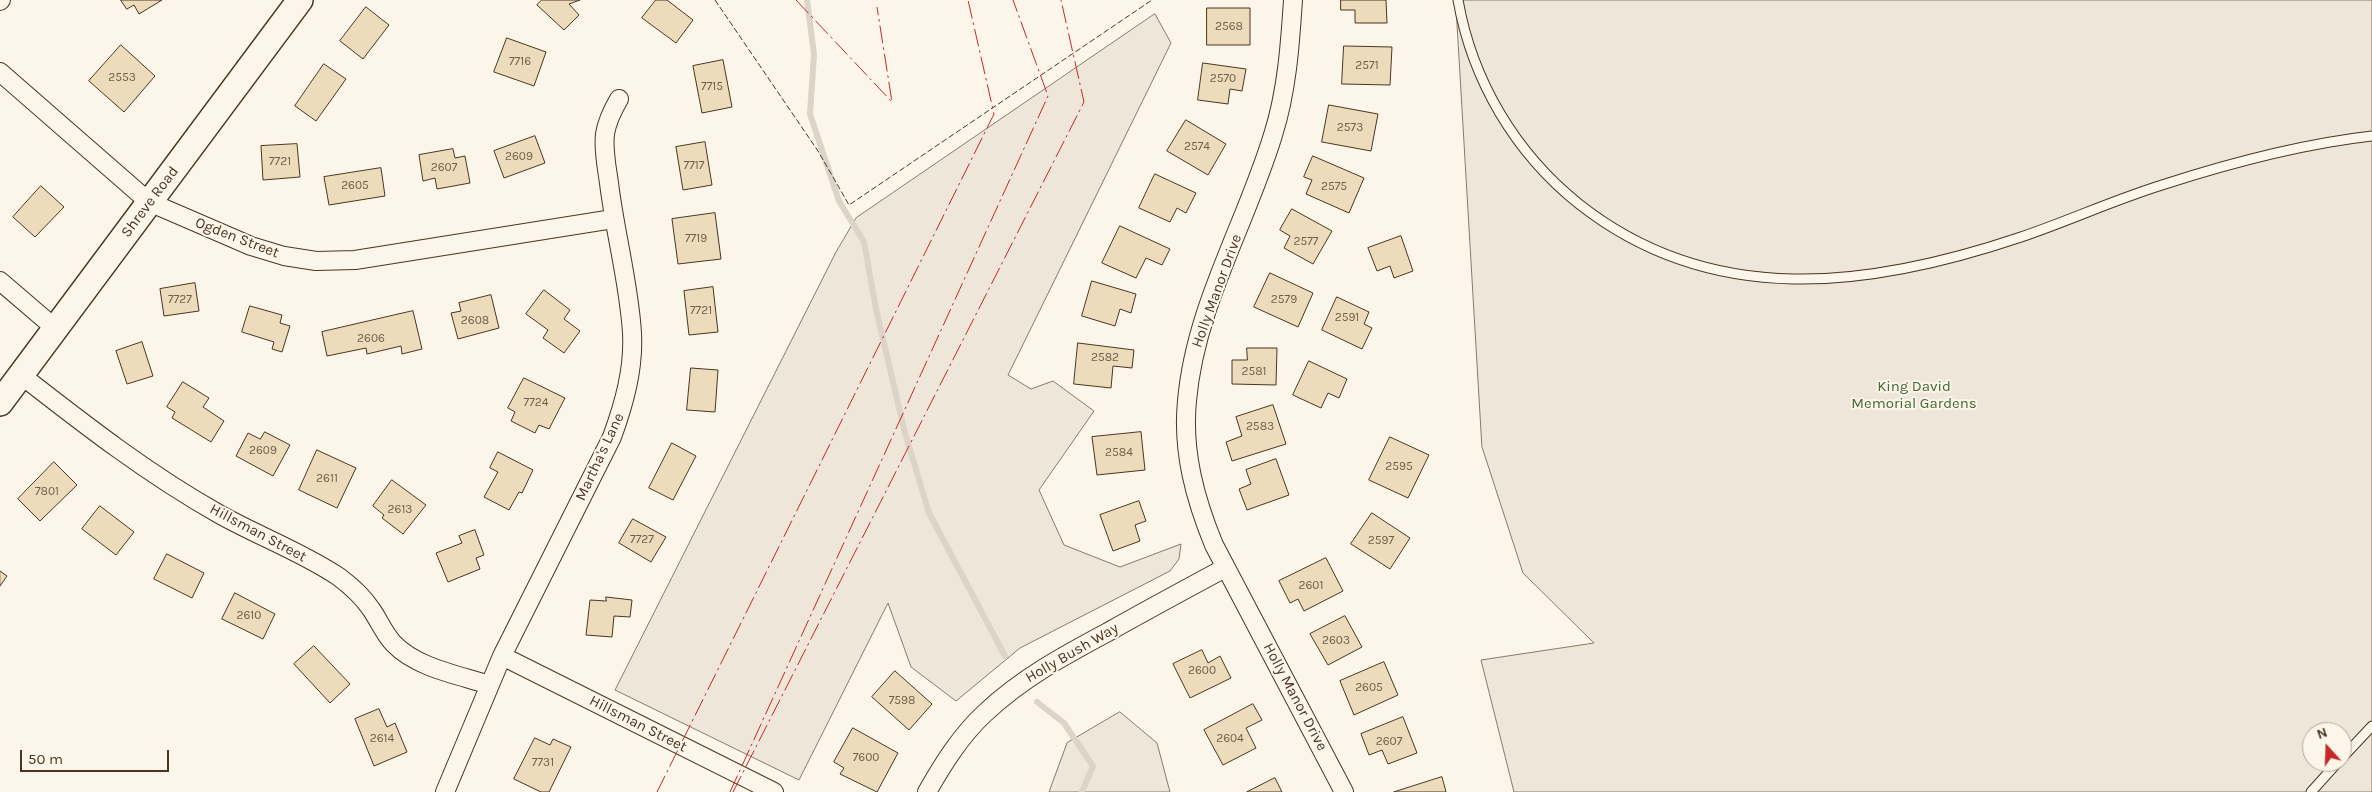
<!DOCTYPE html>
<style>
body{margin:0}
#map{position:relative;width:2372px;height:792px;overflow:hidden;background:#fbf6e9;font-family:Karla,sans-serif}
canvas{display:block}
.north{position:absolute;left:2302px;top:722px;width:50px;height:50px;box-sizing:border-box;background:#fbf6e9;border:1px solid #b4a999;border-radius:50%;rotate:340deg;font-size:14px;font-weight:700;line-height:20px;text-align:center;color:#4a3520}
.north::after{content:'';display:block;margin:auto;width:18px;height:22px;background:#c62828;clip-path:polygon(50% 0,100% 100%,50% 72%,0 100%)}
.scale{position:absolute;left:20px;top:750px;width:149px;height:22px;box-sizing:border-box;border:2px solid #4a3520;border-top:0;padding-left:6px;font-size:15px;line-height:18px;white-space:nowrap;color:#4a3520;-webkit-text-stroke:4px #fbf6e9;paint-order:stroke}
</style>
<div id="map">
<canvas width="2372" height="792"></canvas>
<div class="north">N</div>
<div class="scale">50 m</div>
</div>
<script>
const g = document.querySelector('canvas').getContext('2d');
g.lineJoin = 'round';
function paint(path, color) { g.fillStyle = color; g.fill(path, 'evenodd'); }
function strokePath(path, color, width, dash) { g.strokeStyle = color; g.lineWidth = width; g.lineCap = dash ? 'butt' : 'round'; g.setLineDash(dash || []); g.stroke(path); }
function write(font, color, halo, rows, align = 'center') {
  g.font = font + ' Karla,sans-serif'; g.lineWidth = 4; g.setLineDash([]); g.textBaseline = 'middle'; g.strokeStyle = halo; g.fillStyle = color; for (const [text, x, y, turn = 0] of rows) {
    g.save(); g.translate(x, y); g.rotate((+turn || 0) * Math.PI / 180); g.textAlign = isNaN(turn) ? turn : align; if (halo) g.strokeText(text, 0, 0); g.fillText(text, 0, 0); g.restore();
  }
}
const green = new Path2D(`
 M1456,0H2372V792H1514L1481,660L1594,643L1523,573L1482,447ZM2312,732H2342V762H2312Z
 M1155,14L1171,43L1008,375L1031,389L1053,381L1094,411L1039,490L1064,545L1120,567L1181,544L1179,559L1170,571L1020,648L956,701L911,667L888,603L799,780L615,690L836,252L856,218Z
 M1120,712L1157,743L1170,792H1049L1067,743Z`);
paint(green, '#ede6d9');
strokePath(green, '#887966', 1);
strokePath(new Path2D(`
 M807,0L814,54L810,114L839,201L864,242L876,309L905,433L929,513L1005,656
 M1037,702L1064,723L1093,766L1082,792`), '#dcd4c6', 6);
const building = new Path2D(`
 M121,0H162L139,14L134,5L127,9Z
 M542,0H580L569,4L579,15L564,30L537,5Z
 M656,0H667L693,20L676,43L642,18Z
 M1341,0H1386L1387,23H1355V10H1341Z
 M366,7L389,25L363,59L340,41Z
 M1207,8H1250V45H1207Z
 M507,38L546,52L534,86L494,72Z
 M121,45L155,76L124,112L89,81Z
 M1344,46L1392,47L1390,85L1342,84Z
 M723,60L732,107L702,113L693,66Z
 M1203,63L1246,69L1242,91L1230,89L1228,104L1198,100Z
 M324,64L346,79L316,121L295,106Z
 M1329,105L1378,114L1371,151L1322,142Z
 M1186,120L1226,144L1208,175L1167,151Z
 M535,136L545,163L504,178L494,151Z
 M705,142L712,185L683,190L676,147Z
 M297,144L300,177L263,180L261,146Z
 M453,149L455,158L465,156L470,183L437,189L435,178L423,181L419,155Z
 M1313,156L1364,178L1349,213L1306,194L1312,180L1304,177Z
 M381,168L385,196L329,205L324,177Z
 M1155,174L1196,193L1186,213L1177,208L1170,222L1139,208Z
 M41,186L64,207L35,237L13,217Z
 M1292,209L1332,231L1313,264L1284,248L1290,236L1280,230Z
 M715,213L721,259L678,264L672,219Z
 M1120,226L1170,249L1162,265L1146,258L1136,278L1102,263Z
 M1401,236L1413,271L1394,278L1390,266L1377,271L1368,248Z
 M1270,273L1313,293L1298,327L1254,307Z
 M1092,281L1136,294L1131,313L1120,309L1115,326L1082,316Z
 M195,283L199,311L164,316L160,289Z
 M713,287L718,332L689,335L684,291Z
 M544,290L570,310L564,319L580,331L564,353L543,338L548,330L526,314Z
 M491,295L499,328L458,339L451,313L461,311L459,303Z
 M1337,297L1369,312L1364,324L1372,328L1362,349L1322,330Z
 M250,306L282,315L280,323L290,326L282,352L272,349L274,342L242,332Z
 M413,311L422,349L402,354L401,346L367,354L366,348L327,356L322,332Z
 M142,342L153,376L127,384L116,351Z
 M1078,343L1134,350L1132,368L1113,366L1111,388L1074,384Z
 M1247,348H1277L1276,385L1232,384V360H1247Z
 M1309,361L1347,379L1339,398L1328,393L1321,408L1293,395Z
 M691,368L718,370L715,412L687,410Z
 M524,378L565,398L549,429L539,425L535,433L511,421L515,412L508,408Z
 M183,382L209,398L203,407L224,421L211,442L172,418L175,412L167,407Z
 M1273,405L1286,444L1232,461L1226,442L1242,436L1236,417Z
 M265,432L290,445L273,476L236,456L248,433L260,439Z
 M1141,432L1145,470L1097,475L1092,437Z
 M1390,437L1429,455L1408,498L1369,480Z
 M672,443L696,456L673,500L649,488Z
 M317,450L356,468L337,508L299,490Z
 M498,452L533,470L522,493L519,492L509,510L484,497L498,472L490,468Z
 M1276,459L1289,495L1247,510L1239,489L1251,484L1246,470Z
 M54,462L77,485L40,521L18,499Z
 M392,480L426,505L403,534L382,518L384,515L373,506Z
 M1139,501L1146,521L1135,525L1140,541L1113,551L1100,515Z
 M100,506L134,532L116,555L82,529Z
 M1372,513L1410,538L1390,569L1351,544Z
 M633,519L666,537L651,562L619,543Z
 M475,530L484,555L476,558L480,569L448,582L436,553L462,543L459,536Z
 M167,554L204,573L192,598L154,579Z
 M1326,558L1343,591L1304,611L1298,599L1290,603L1279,581Z
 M0,571L7,576L0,586Z
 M235,593L275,614L263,639L222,619Z
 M606,597L632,600L630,617L614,616L612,637L586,635L590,600L606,601Z
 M1345,616L1362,647L1328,665L1310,634Z
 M314,646L350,684L330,703L294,664Z
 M1202,650L1208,663L1220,656L1231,678L1190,698L1173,664Z
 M1384,662L1398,695L1354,715L1340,681Z
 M895,671L932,704L909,730L872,697Z
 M1253,704L1262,720L1246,728L1256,748L1223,765L1204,730Z
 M379,709L387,727L395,723L407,752L374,766L355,719Z
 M1403,717L1417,753L1388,764L1382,750L1369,755L1361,734Z
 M853,728L898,753L877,792L840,774L844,768L834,762Z
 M535,738L550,745L553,739L571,747L549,792H541L514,779Z
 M1442,777L1446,792H1394Z
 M1275,778L1282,792H1247Z`);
paint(building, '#ecdcbc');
strokePath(building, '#4a3520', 1);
const service = new Path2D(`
 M1458,0C1472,80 1515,153 1579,204C1712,309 1870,288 2021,237C2068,221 2114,200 2162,185C2230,163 2301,144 2372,136
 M2342,758L2372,726
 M2311,792L2338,762`);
const minor = new Path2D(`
 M1293,0C1290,45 1287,91 1273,135C1246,224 1195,307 1187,401C1182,451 1195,499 1214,545L1344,792
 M0,1L1,0
 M0,72L149,202L251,246L284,256L316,261L355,260L613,219
 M0,281L56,329
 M21,375C85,425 148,474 219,514C258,536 302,552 339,577C351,586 363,597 371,609C379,620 384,634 394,644C417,668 459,675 490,685
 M502,656L774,792
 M445,792L502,656L612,437C624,404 634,369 632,333C629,283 615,233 609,183C607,168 603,150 605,134C607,121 612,111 619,99
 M927,792C943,764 961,735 985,713C1022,678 1065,655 1108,632C1147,610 1186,589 1225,568`);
const secondary = new Path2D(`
 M0,403L300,0`);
strokePath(service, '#4a3520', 11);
strokePath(minor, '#4a3520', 20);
strokePath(secondary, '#4a3520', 28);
strokePath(service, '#fbf6e9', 9);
strokePath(minor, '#fbf6e9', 18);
strokePath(secondary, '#fbf6e9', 25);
strokePath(new Path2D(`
 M715,0L818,151L849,205L1152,0`), '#4a3520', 1, [6, 2.5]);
strokePath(new Path2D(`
 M796,0L892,102L877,7
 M657,792L994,114L968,0
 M730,792L1048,96L1013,0
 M733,792L1084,102L1061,0`), '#c62828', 1, [18, 4, 2.5, 4]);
write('12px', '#725f47', null, [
 ["2568",1229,27],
 ["7716",520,62],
 ["2571",1367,66],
 ["2553",122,78],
 ["2570",1223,79],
 ["7715",712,87],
 ["2573",1350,128],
 ["2574",1197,147],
 ["2609",519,157],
 ["7721",280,162],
 ["7717",694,166],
 ["2607",444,168],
 ["2605",355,186],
 ["2575",1334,187],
 ["7719",696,239],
 ["2577",1306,242],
 ["7727",180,300],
 ["2579",1284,300],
 ["7721",701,311],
 ["2591",1347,318],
 ["2608",475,321],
 ["2606",371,339],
 ["2582",1105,358],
 ["2581",1254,372],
 ["7724",536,403],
 ["2583",1260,427],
 ["2609",263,451],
 ["2584",1119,453],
 ["2595",1399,467],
 ["2611",327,479],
 ["7801",47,492],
 ["2613",400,510],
 ["7727",642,540],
 ["2597",1381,541],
 ["2601",1311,586],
 ["2610",249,616],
 ["2603",1336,641],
 ["2600",1202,671],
 ["2605",1369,688],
 ["7598",902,701],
 ["2614",382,739],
 ["2604",1230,739],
 ["2607",1389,742],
 ["7600",866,758],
 ["7731",543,763]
]);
write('15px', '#4a3520', '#fbf6e9', [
 ["Shreve Road",150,202,-53],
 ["Ogden Street",237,238,21],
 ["Holly Manor Drive",1217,291,-70],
 ["Martha's Lane",600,457,-65],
 ["Hillsman Street",258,533,28],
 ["Holly Bush Way",1072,653,-30],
 ["Holly Manor Drive",1295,697,62],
 ["Hillsman Street",638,724,27]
]);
write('15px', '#436837', '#fbf6e9', [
 ["King David",1914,387],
 ["Memorial Gardens",1914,404]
]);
</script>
